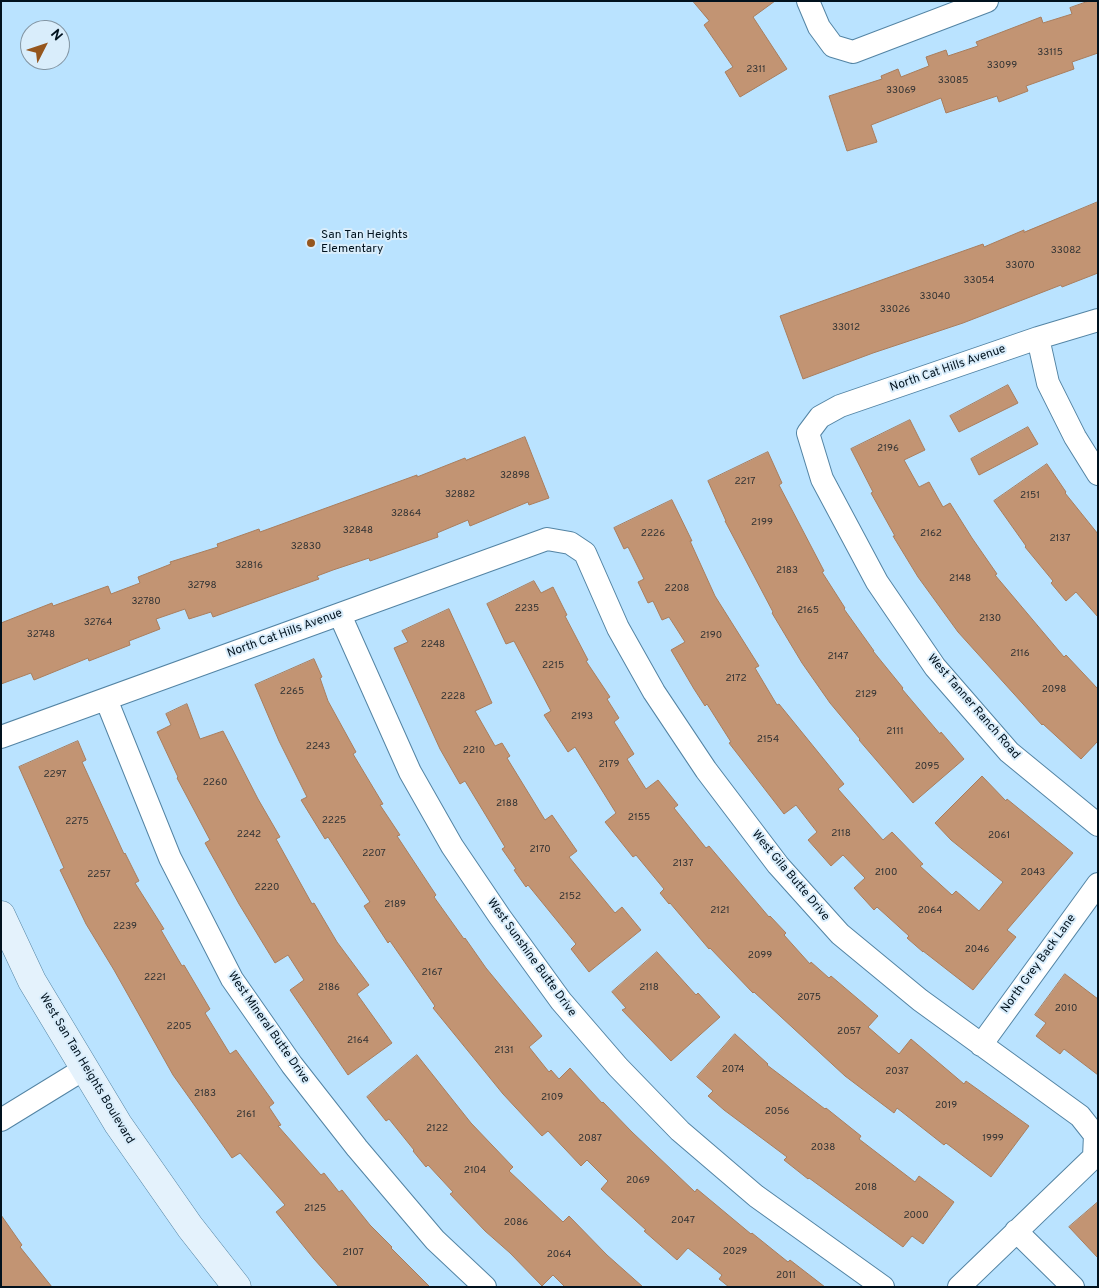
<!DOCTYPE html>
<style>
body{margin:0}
#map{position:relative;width:1099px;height:1288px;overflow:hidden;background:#bae3ff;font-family:Overpass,sans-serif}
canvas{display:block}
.frame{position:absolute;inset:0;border:2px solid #01121e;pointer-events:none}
.north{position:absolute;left:20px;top:20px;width:50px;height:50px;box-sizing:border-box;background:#d9edfb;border:1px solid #8395a3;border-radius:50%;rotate:49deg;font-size:14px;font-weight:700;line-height:20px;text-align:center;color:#01121e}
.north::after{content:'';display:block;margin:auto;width:18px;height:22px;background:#95561e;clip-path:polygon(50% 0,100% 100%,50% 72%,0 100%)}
</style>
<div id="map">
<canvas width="1099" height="1288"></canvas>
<div class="frame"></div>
<div class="north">N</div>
</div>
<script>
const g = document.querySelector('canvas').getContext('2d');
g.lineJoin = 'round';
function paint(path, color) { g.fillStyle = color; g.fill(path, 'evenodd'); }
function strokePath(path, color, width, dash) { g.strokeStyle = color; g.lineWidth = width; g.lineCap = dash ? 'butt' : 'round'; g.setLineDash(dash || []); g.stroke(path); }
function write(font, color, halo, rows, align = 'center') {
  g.font = font + ' Overpass,sans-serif'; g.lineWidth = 4; g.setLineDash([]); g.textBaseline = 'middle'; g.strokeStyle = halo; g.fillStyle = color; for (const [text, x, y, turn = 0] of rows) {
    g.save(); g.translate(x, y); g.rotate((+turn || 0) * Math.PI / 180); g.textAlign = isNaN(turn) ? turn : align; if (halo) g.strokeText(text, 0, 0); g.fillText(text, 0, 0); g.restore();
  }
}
const building = new Path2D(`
 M693,1H775L753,17L787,69L740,97L725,72L733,67L704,25L709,21Z
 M1089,1H1098V53L1072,62L1074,69L1026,86L1028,91L999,102L997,96L946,113L941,98L871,125L877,142L847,151L829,96L882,79L881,76L898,69L901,77L929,66L926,57L946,50L948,56L978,46L976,42L1041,17L1043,23L1072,14L1070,8Z
 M1098,202V273L1062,287L1061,285L963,323L873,353L803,379L780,316L983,244L984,247L1024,230V232Z
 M1008,385L1018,403L959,432L950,416Z
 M910,420L925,450L904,460L919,487L929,482L943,507L950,503L972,538L997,574L995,575L1064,657L1066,655L1098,689V741L1081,759L1043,724L1042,725L958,632L918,577L893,536H895L871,493L873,492L851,449Z
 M1028,427L1038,444L979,475L971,459Z
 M525,437L549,498L529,505L528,502L470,526L468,520L437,533L438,537L370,561L369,558L333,570L317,576L319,579L213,617L211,612L189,619L185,609L156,619L160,629L129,641L130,645L89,661L88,658L34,680L31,673L1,684V623L52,603L53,606L108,586L111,594L140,583L138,577L171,564L170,562L218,547L217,544L259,529L260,532L417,475V477L465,458L466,460Z
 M768,452L782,483L779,485L824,571L822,572L845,608L844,609L874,651H873L903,688L902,689L940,734L941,732L964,759L913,803L859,740L860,739L830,703L802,663L772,613L773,612L725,521H726L708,481Z
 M1047,464L1066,492L1065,493L1098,534V617L1076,592L1066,601L1051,583L1053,581L1025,547L1026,546L994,501Z
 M672,500L692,541H690L715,596L759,666L755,668L777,705L779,704L844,784L838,789L883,840L892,832L923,864L920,866L952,895L956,891L979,911L1003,882L951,840L935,823L982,776L1006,801L1007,799L1073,853L1007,930L1016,937L973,990L923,951V952L907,938L909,936L877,907L874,910L854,888L865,878L843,855L831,866L808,840L817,832L796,805L784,814L729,743L731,742L707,704L705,706L694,689L671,650L685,642L669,617L662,620L653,601L648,603L638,582L644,579L628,547L624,549L614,528Z
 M534,581L541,593L553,587L567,615L565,616L588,660L586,661L610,697L607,699L619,718L614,722L634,754L627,759L646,789L658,780L678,805L674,808L706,848L709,846L769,917L770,916L786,933L784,935L810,964L811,962L829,978L831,976L878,1016L868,1027L899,1054L911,1039L964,1084L966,1081L1029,1126L991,1177L946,1143L944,1145L897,1108L894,1113L845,1076L754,992L753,993L710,948L709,949L670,903L669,904L660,893L664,889L636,855L633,857L605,822L616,813L575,747L568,752L544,715L551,711L514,641L506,644L487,604Z
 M449,609L492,703L475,711L495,746L502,743L510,756L507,758L545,820L552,815L577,851L569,857L615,913L622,907L641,930L589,972L571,949L576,944L528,885L526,887L514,870L516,869L502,849L505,847L465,781L460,784L440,749L394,648L408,642L402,631Z
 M314,659L322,677L320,678L328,701L356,752L353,754L383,804L380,805L400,835L397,836L436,895L434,897L464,939L465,938L486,968L542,1036L529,1047L549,1072L551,1070L559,1079L570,1068L602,1103L603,1102L632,1132L695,1192L697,1189L751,1234L752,1233L788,1262L790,1260L825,1287H729L719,1279L722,1275L688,1248L677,1260L644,1231L646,1230L601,1189L608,1181L587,1160L581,1166L548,1131L542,1136L503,1094L433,1008L435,1006L390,941L388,943L364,906L370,902L328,837L325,839L301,800L307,797L279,741L255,685Z
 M187,704L200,739L223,731L258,799L280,837L276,839L312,904L314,903L337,942L369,985L357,994L392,1043L348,1075L290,990L304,980L288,955L275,963L239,904L205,843L210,840L177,778L178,777L157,732L171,725L166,714Z
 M78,741L86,760L82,762L124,854L125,853L139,881L135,883L164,929L161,930L182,966L184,965L210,1009L205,1013L230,1054L236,1050L274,1103L269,1107L281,1125L278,1126L321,1175L324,1173L339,1192L342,1190L370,1225L392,1247L391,1248L430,1287H339L314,1259L276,1212L285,1205L240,1153L232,1158L173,1075L114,970L86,924L60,870L64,868L19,767Z
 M657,952L696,995L698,993L720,1017L671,1061L622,1010L626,1008L612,992Z
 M1065,974L1098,999V1075L1064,1049L1060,1054L1036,1036L1046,1023L1035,1015Z
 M735,1034L768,1064L767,1065L825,1109L826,1108L861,1136L859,1139L915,1182L919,1176L954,1202L923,1244L912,1236L903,1247L809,1178L808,1179L784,1160L787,1157L724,1110L708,1096L713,1091L697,1077Z
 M417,1055L471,1123L513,1167L509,1171L563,1222L569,1216L607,1255L643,1287H565L553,1275L542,1286L510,1253L485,1231L450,1194L453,1192L428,1165L426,1167L413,1151L414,1150L389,1119L386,1121L367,1097Z
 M1098,1202V1258L1069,1227Z
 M1,1215L22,1245L20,1247L52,1287H1Z`);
paint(building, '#c29473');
strokePath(building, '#a97d5d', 1);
const street = new Path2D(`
 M808,1L819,27L833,46L853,52L987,1
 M1098,320L1038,338L840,406L820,417L808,433L822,479L877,582L935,667L1009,752L1098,825
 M1038,338L1048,383L1075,437L1098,474
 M340,615L410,772L452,846L500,917L561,1001L618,1067L680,1131L756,1196L883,1287
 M106,699L170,858L232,979L292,1065L357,1148L435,1240L485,1287
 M1,737L547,539L570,543L585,553L618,628L654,692L706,770L778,865L840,934L920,1000L1080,1116L1095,1135L1094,1157L959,1287
 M981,1045L1098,884
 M1,1120L84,1069
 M1016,1231L1073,1287`);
const secondary = new Path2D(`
 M1,915L32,981L118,1124L190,1227L237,1287`);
strokePath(street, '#5384a4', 24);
strokePath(secondary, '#5384a4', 29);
strokePath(street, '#fff', 22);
strokePath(secondary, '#e4f2fc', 28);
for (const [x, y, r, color] of [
 [311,243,5,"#95561e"]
]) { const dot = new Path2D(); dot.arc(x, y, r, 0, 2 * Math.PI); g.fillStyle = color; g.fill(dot); strokePath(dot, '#d9edfb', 2); }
write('10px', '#313233', null, [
 ["33115",1050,53],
 ["33099",1002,66],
 ["2311",756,70],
 ["33085",953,81],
 ["33069",901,91],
 ["33082",1066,251],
 ["33070",1020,266],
 ["33054",979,281],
 ["33040",935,297],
 ["33026",895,310],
 ["33012",846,328],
 ["2196",888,449],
 ["32898",515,476],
 ["2217",745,482],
 ["32882",460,495],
 ["2151",1030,496],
 ["32864",406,514],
 ["2199",762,523],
 ["32848",358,531],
 ["2226",653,534],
 ["2162",931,534],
 ["2137",1060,539],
 ["32830",306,547],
 ["32816",249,566],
 ["2183",787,571],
 ["2148",960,579],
 ["32798",202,586],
 ["2208",677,589],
 ["32780",146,602],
 ["2235",527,609],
 ["2165",808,611],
 ["2130",990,619],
 ["32764",98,623],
 ["32748",41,635],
 ["2190",711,636],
 ["2248",433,645],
 ["2116",1020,654],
 ["2147",838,657],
 ["2215",553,666],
 ["2172",736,679],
 ["2098",1054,690],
 ["2265",292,692],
 ["2129",866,695],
 ["2228",453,697],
 ["2193",582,717],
 ["2111",895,732],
 ["2154",768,740],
 ["2243",318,747],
 ["2210",474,751],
 ["2179",609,765],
 ["2095",927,767],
 ["2297",55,775],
 ["2260",215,783],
 ["2188",507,804],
 ["2155",639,818],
 ["2225",334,821],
 ["2275",77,822],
 ["2118",841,834],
 ["2242",249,835],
 ["2061",999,836],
 ["2170",540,850],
 ["2207",374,854],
 ["2137",683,864],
 ["2100",886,873],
 ["2043",1033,873],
 ["2257",99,875],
 ["2220",267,888],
 ["2152",570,897],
 ["2189",395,905],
 ["2121",720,911],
 ["2064",930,911],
 ["2239",125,927],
 ["2046",977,950],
 ["2099",760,956],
 ["2167",432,973],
 ["2221",155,978],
 ["2186",329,988],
 ["2118",649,988],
 ["2075",809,998],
 ["2010",1066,1009],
 ["2205",179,1027],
 ["2057",849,1032],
 ["2164",358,1041],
 ["2131",504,1051],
 ["2074",733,1070],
 ["2037",897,1072],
 ["2183",205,1094],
 ["2109",552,1098],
 ["2019",946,1106],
 ["2056",777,1112],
 ["2161",246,1115],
 ["2122",437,1129],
 ["2087",590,1139],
 ["1999",993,1139],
 ["2038",823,1148],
 ["2104",475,1171],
 ["2069",638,1181],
 ["2018",866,1188],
 ["2125",315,1209],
 ["2000",916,1216],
 ["2047",683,1221],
 ["2086",516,1223],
 ["2029",735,1252],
 ["2107",353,1253],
 ["2064",559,1255],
 ["2011",786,1276]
]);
write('12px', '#01121e', '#d9edfb', [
 ["San Tan Heights",321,236],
 ["Elementary",321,250]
], 'left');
write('12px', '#01121e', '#d9edfb', [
 ["North Cat Hills Avenue",948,369,-19],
 ["North Cat Hills Avenue",285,634,-20],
 ["West Tanner Ranch Road",973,707,49],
 ["West Gila Butte Drive",790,876,50],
 ["West Sunshine Butte Drive",531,958,54],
 ["North Grey Back Lane",1039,964,-54],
 ["West Mineral Butte Drive",268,1028,55],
 ["West San Tan Heights Boulevard",86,1069,59]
]);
</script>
